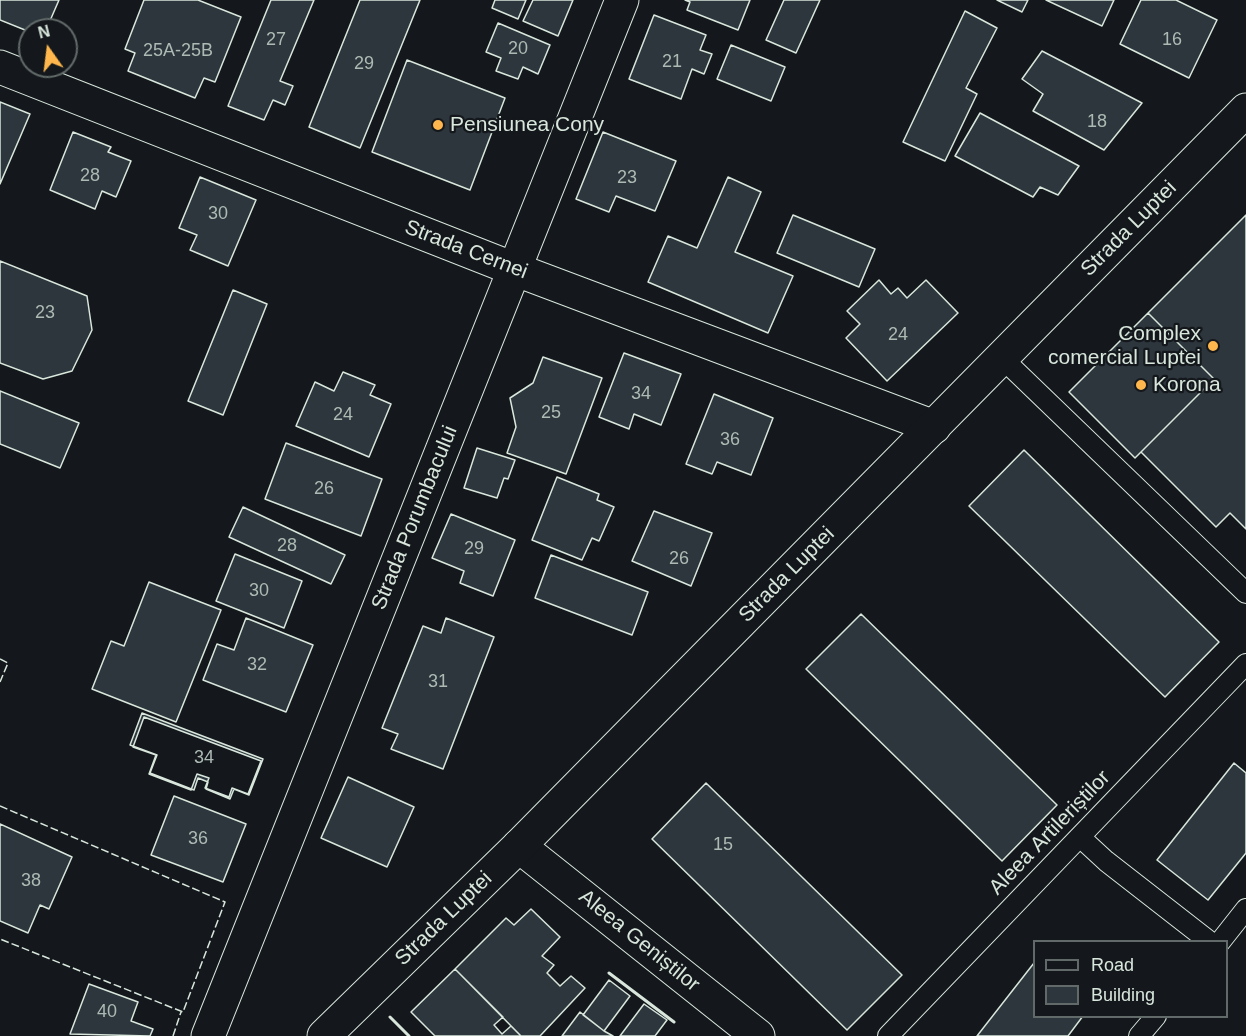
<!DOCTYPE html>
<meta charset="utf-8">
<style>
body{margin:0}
#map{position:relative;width:1246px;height:1036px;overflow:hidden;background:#14181c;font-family:Arial,sans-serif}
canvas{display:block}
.legend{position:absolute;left:1033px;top:940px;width:195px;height:78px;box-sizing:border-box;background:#14181c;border:2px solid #626a69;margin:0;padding:8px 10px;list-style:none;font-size:18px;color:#d8e6dc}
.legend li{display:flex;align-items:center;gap:12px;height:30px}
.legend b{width:30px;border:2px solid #626a69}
.north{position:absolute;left:18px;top:18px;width:60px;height:60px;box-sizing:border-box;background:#14181c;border:2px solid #626a69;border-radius:50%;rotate:346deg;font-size:16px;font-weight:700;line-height:24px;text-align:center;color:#d8e6dc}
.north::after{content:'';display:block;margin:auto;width:21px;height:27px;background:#ffb74d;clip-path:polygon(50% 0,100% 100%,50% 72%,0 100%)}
</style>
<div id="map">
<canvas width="1246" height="1036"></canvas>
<ul class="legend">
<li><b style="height:8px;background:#14181c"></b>Road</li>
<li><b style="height:16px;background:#2c363c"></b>Building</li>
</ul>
<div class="north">N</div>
</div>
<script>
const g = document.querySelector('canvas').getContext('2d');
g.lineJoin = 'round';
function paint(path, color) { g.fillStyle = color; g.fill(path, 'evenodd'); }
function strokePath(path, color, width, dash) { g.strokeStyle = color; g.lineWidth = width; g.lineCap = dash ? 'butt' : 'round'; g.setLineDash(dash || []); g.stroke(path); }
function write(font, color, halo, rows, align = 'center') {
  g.font = font + ' Arial,sans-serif'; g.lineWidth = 4.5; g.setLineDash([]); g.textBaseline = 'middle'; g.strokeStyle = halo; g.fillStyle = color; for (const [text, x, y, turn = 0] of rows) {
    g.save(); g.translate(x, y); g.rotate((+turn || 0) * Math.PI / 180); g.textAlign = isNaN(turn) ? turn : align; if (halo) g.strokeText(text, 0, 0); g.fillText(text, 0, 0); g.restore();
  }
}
const building = new Path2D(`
 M0,0H59L46,30H30V32L0,20Z
 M144,0H198L241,17L215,82L204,78L195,98L128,71L135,53L125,49Z
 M271,0H314L280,81L293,86L285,105L273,100L264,120L228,106Z
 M360,0H420L360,148L309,127Z
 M495,0H526L518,19L492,8Z
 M533,0H573L558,36L523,21Z
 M685,0H750L738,30L687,10L690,2Z
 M784,0H820L796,53L766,40Z
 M997,0H1028L1022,12Z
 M1046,0H1114L1102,26Z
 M1141,0H1176L1217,20L1189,78L1120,44Z
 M965,11L997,28L966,88L977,94L945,161L903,142Z
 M654,15L706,35L700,50L712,54L704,74L692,69L681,99L629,79Z
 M498,23L550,45L538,74L523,67L518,79L496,71L501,58L486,52Z
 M731,45L785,67L771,101L717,79Z
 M1042,51L1142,103L1104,150L1033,111L1043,94L1022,79Z
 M407,60L505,98L470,190L372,152Z
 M0,102L30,114L0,184Z
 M980,113L1079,166L1058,195L1040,187L1033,197L955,156Z
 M73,132L111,147L108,152L131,161L116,197L102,191L95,209L50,190Z
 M603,132L676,161L655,211L616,196L609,212L576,199Z
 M200,177L256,200L228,266L190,250L197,235L179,228Z
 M728,177L761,192L735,252L793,276L768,333L648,282L668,236L697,248Z
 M793,215L875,249L859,287L777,253Z
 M1246,215V529L1230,513L1216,527L1141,452L1214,379L1148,313Z
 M0,261L87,296L92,330L72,371L43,379L0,363Z
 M879,280L891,294L898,288L907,298L926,280L958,313L887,381L846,338L860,324L847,311Z
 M233,290L267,304L223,415L188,401Z
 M1148,313L1214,379L1135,458L1069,392Z
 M624,353L681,374L661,425L634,414L629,429L599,417Z
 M543,357L602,378L566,474L507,453L516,427L510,398L533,383Z
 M343,372L375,385L370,395L391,404L369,457L296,426L315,382L334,391Z
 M0,391L79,423L60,468L0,444Z
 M714,394L773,418L751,475L717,462L712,474L686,464Z
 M286,443L382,479L361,536L265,499Z
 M477,448L515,460L508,479L504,478L497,498L464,488Z
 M1024,450L1219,642L1165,697L969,506Z
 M557,477L599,494L597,500L614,507L599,541L592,538L582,560L532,540Z
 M243,507L345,555L331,584L229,537Z
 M654,511L712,533L691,586L632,561Z
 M451,514L515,540L493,596L460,583L464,571L432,558Z
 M235,554L302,581L284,628L216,601Z
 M551,555L648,592L632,635L535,598Z
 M149,582L221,610L176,722L92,689L111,641L124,646Z
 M861,614L1057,805L1002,861L806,669Z
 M246,618L313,645L286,712L203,680L217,644L234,650Z
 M446,618L494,637L443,769L391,749L398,734L382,728L423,626L441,633Z
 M142,713L263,759L249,795L234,789L230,799L206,789L208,782L198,778L194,790L150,773L157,755L130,745Z
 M144,717L261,761L248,794L232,788L229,797L205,788L209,778L197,774L191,790L149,774L156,755L133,747Z
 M1234,763L1246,773V853L1208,900L1157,860Z
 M348,777L414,807L387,867L321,838Z
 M706,783L902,975L847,1030L652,839Z
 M174,796L246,824L223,882L151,855Z
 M0,824L72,857L49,909L40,905L28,933L0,921Z
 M531,909L560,937L542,956L554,965L547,973L560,986L571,976L585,988L540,1036H521L455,969L506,918L514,925Z
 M1034,963V1016H1083L1068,1036H977Z
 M455,969L503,1017L494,1025L502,1034L511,1026L521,1036H435L411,1012Z
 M609,980L630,996L604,1031L583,1015Z
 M89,984L138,1002L131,1021L153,1029L150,1036L70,1034Z
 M644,1004L667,1020L655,1036H620Z
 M580,1012L604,1031L613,1036H562Z`);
paint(building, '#2c363c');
strokePath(building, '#d8e6dc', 1.5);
const service = new Path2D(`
 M1002,358L1246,593
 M1080,837L1106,861L1210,942
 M1220,942L1246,909
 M888,1036L1246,664
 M1139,1036L1156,1016`);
const minor = new Path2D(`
 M0,67L514,269L934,427
 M519,846L758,1036
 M208,1036L622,0`);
const tertiary = new Path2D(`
 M324,1036L519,846L1246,110`);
strokePath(service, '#d8e6dc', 22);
strokePath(minor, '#d8e6dc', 35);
strokePath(tertiary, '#d8e6dc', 35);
strokePath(service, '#14181c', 20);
strokePath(minor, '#14181c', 33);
strokePath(tertiary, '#14181c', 33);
strokePath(new Path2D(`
 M0,659L8,663L0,682
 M0,806L225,902L183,1012L0,939
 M390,1017L409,1036
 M173,1036L181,1012`), '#d8e6dc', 1.5, [8, 3]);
strokePath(new Path2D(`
 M609,973L674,1022
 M390,1017L409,1036`), '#d8e6dc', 3);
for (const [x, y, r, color] of [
 [438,125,6,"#ffb74d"],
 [1213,346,6,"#ffb74d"],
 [1141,385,6,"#ffb74d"]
]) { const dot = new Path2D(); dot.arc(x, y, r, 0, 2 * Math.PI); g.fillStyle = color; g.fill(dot); strokePath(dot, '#14181c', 2); }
write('18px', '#adbab4', null, [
 ["27",276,40],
 ["16",1172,40],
 ["20",518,49],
 ["25A-25B",178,51],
 ["21",672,62],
 ["29",364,64],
 ["18",1097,122],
 ["28",90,176],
 ["23",627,178],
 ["30",218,214],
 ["23",45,313],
 ["24",898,335],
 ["34",641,394],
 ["25",551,413],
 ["24",343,415],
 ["36",730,440],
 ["26",324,489],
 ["28",287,546],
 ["29",474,549],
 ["26",679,559],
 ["30",259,591],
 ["32",257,665],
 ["31",438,682],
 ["34",204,758],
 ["36",198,839],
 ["15",723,845],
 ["38",31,881],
 ["40",107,1012]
]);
write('21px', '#d8e6dc', '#14181c', [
 ["Pensiunea Cony",450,125],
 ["Complex",1201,334,"right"],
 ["comercial Luptei",1201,358,"right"],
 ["Korona",1153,385]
], 'left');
write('21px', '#d8e6dc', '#14181c', [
 ["Strada Luptei",1129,229,-45],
 ["Strada Cernei",466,250,21],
 ["Strada Porumbacului",415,518,-68],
 ["Strada Luptei",787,575,-45],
 ["Aleea Artileriștilor",1050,833,-46],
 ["Strada Luptei",444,919,-44],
 ["Aleea Geniștilor",639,941,39]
]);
</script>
